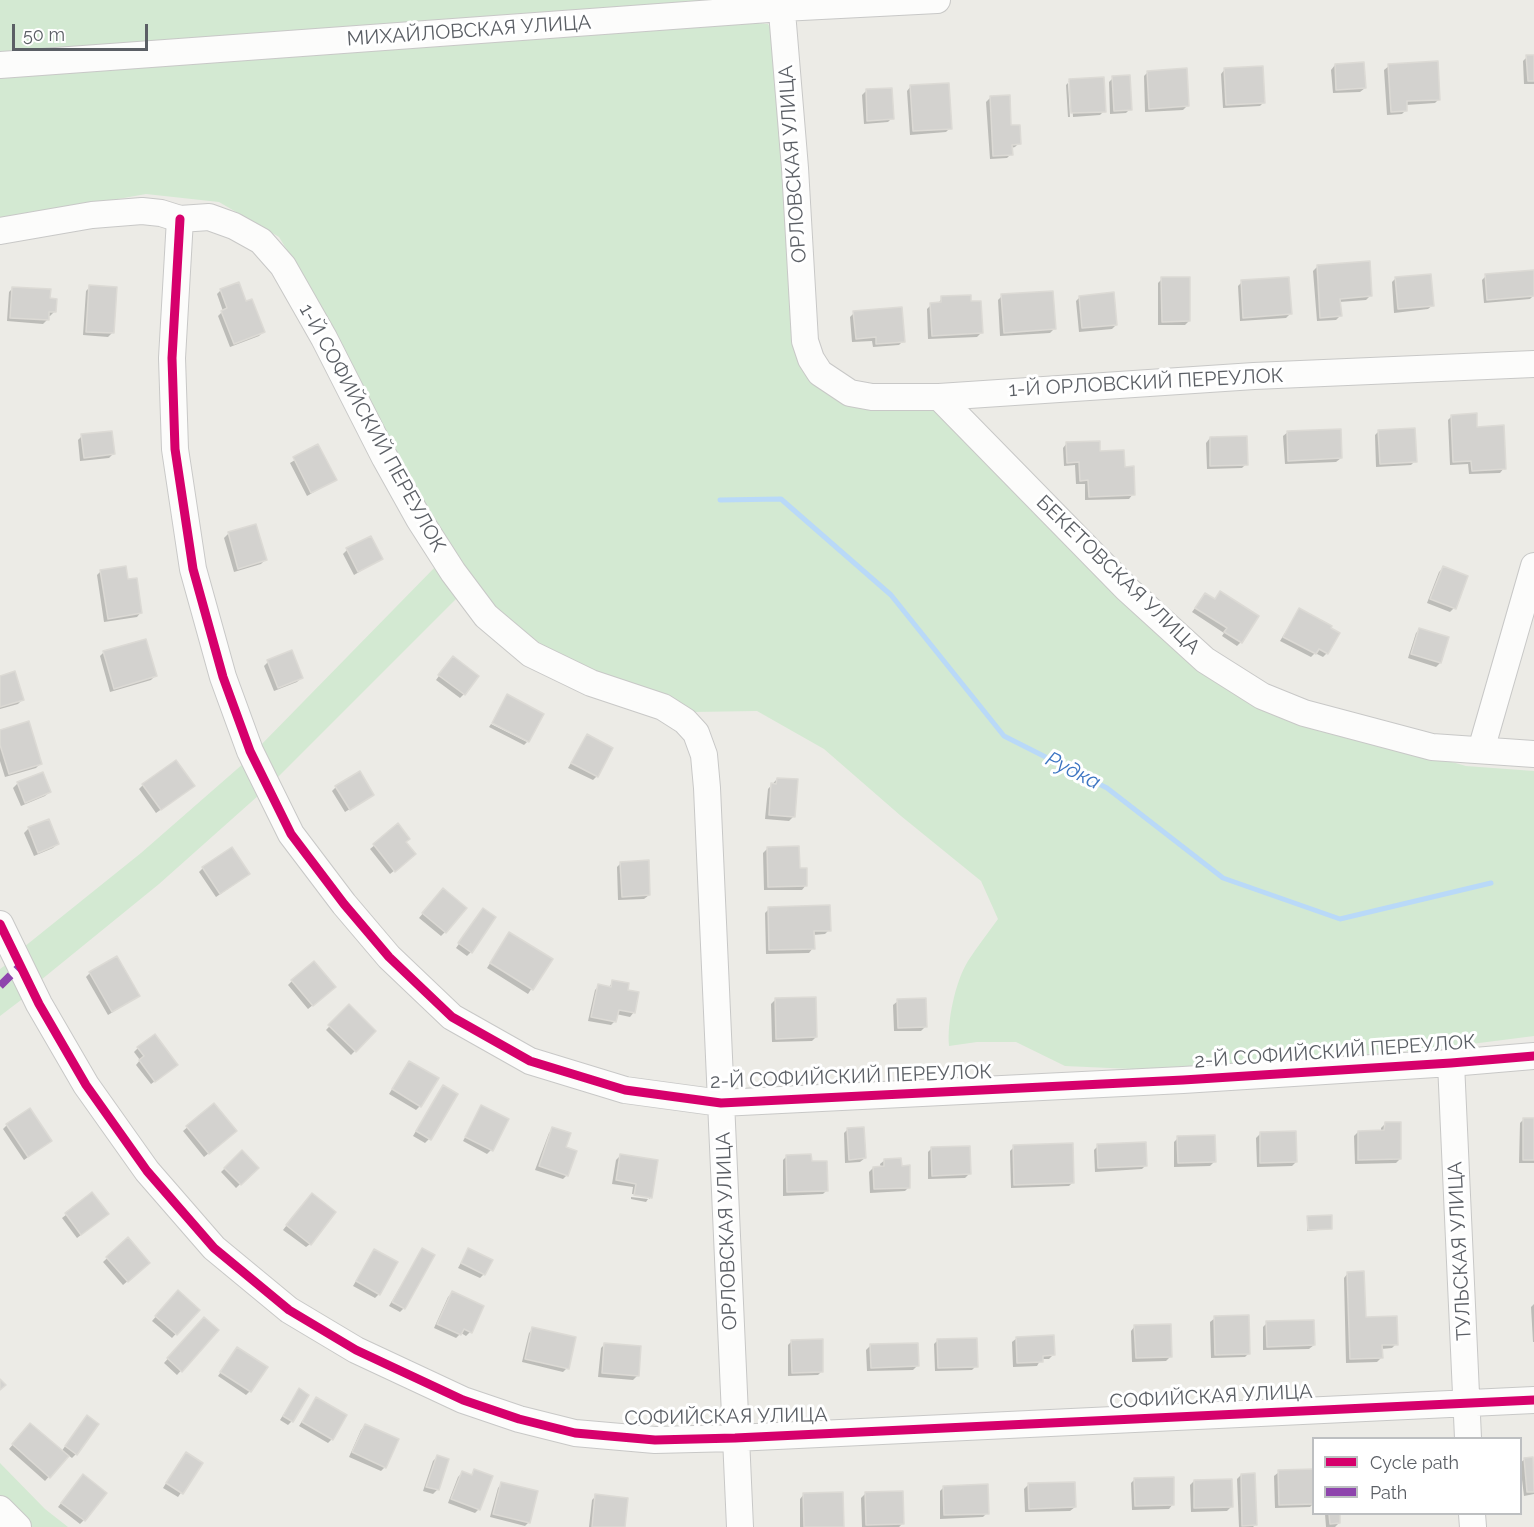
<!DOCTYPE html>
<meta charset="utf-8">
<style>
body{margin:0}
#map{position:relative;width:1534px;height:1527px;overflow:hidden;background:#ecebe6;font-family:Raleway,sans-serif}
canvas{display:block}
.legend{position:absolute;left:1312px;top:1437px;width:210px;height:78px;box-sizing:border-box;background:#fff;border:2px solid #bdbfc1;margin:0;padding:8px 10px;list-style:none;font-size:18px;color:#5b5f65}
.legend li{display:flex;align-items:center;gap:12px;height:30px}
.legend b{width:30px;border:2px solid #bdbfc1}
.scale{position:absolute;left:12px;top:24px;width:136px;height:27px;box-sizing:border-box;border:3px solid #5b5f65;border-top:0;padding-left:8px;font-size:18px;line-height:21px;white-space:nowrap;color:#5b5f65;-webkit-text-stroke:4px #fff;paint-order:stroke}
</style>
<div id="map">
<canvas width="1534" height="1527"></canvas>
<ul class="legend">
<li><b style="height:8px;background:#d6006c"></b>Cycle path</li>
<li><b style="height:8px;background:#8e44ad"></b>Path</li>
</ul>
<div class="scale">50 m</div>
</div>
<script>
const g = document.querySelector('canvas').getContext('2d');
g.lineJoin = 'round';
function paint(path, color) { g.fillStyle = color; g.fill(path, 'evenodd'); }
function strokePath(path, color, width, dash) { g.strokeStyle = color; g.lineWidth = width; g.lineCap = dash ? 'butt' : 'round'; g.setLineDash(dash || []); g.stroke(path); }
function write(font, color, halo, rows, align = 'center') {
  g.font = font + ' Raleway,sans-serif'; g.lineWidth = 6; g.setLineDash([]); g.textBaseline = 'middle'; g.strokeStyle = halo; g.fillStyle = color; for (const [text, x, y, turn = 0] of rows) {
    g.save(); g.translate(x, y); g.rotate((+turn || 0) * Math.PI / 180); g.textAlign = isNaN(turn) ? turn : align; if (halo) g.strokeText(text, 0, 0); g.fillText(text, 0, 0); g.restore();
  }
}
paint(new Path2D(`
 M0,0H756L0,55Z
 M758,23L768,24L775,36L797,360L807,375L929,404L1196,668L1409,750L1466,766L1534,771V1036L1432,1049L1155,1070L1065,1066L1016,1042H977L949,1046C947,1022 955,982 968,961C977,947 988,933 998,919L981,881L901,816L824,749L757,711L692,712L563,660L497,612L471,585L393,457L302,275L279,237L219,202L146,194L0,220V78Z
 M439,563L461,594L271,784L257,749Z
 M244,763L259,795L159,884L36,984L19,951L141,853Z
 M7,964L25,997L0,1016V969Z
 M0,1463L45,1509L68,1527H27L0,1501Z`), '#d3e9d2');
paint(new Path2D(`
 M1534,56V84H1524L1523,61L1527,57Z
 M1335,65L1365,88L1360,92L1333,93L1331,70Z
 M1389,66L1439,99L1435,103L1406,105V110L1402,114L1387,115L1384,70Z
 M1225,69L1264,102L1260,106L1223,108L1221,74Z
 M1148,72L1187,106L1183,110L1145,112L1144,76Z
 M1113,78L1130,109L1126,113L1110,114L1109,82Z
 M1070,81L1104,111L1100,115L1073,117L1071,82H1068Z
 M1068,83L1070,117H1068L1066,85Z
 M911,86L950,128L946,132L910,135L907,91Z
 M866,91L892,118L888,122L864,124L862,95Z
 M990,98L1019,143L1015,147L1011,148V154L1007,158L990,159L986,102Z
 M1317,267L1370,296L1366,300L1339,302L1340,316L1336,320L1317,321L1313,271Z
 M1486,276L1534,295L1530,299L1484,303L1482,280Z
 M1396,278L1433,305L1428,309L1394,313L1392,282Z
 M1162,279L1189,321L1185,325H1158V283Z
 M1242,282L1290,314L1286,318L1240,321L1238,286Z
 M90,287L112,333L108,337L83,335L86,291Z
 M13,288L54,312L50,316H48L47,320L43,324L7,321L9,292Z
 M221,290L245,303L263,332L259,336L230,347L218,316L223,311L217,294Z
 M1002,296L1054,329L1050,333L1000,336L998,300Z
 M1080,297L1116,325L1112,329L1079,332L1076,301Z
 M942,298L970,303L981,333L977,337L928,339L927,309L931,305L938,304Z
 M854,313L903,341L899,345L873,347L872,341L852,342L850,317Z
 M1452,416L1476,428L1504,468L1500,473L1469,474L1468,464L1450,465L1448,420Z
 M1379,431L1415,461L1411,465L1376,467L1375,435Z
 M1288,432L1341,458L1336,462L1285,464L1283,436Z
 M82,436L113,454L109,458L80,461L78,440Z
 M1210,438L1246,464L1242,468L1207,469L1206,443Z
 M1067,443L1099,452L1123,468L1133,494L1129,499L1085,500V484H1076L1075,465L1064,466L1063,448Z
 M318,446L335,480L307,496L290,463Z
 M255,526L265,560L261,564L234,572L224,538L228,534Z
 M347,550L381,559L354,575L343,554Z
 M1443,568L1454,608L1450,612L1427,603L1439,572Z
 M101,571L141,612L137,617L104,622L97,575Z
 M1220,593L1241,642L1237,646L1222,636L1224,633L1192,612L1205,595L1214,600Z
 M1299,610L1327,653L1323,657L1315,653L1311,657L1280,641Z
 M1420,629L1447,638L1440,663L1436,667L1408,658L1416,633Z
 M104,652L155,676L151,680L110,692L100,656Z
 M268,662L301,678L297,682L274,691L264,666Z
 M449,662L464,694L460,698L436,680Z
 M0,677L22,700L18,704L0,709Z
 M491,724L527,742L524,745L489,727Z
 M0,731L40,764L36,768L5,777L0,761Z
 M587,736L597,776L593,780L568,768Z
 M42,774L49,792L45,796L21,806L13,788L17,784Z
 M777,779L793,817L789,821L765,819L768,789Z
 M143,785L189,790L156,813L139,789Z
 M336,787L368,798L345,812L332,791Z
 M48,821L57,844L53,848L34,856L24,833L28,829Z
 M398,826L410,858L390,874L370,849Z
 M767,849L798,869L806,885L802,890H764L763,853Z
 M621,863L649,895L644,899L618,900L617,867Z
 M203,868L244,878L216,897L199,872Z
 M439,894L445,932L441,936L419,918Z
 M769,909L829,930L825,934L813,935V948L809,953L766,954L765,913Z
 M483,910L471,952L467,956L456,948Z
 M506,938L551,959L528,994L487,968Z
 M90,973L139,996L108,1015L86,977Z
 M292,981L330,991L308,1009L288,985Z
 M613,982L626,991L634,1012L630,1017L616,1014L615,1021L611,1025L588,1021L595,990L599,986L608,988Z
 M775,1000L816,1037L812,1041L772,1042L771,1004Z
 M898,1001L925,1027L921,1031H894L893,1005Z
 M349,1006L374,1031L351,1055L326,1030Z
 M138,1048L172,1069L151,1084L136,1065L140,1060L134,1052Z
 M409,1062L420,1106L416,1110L389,1094Z
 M440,1091L429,1139L425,1143L413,1136Z
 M214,1105L231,1135L204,1157L183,1131Z
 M482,1107L491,1150L487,1154L463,1141Z
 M1524,1119H1534V1163H1519L1520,1123Z
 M1385,1124L1400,1159L1396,1163L1355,1164L1354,1136L1358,1132L1381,1131V1128Z
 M7,1125L50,1141L24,1160L3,1129Z
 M553,1129L564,1148L567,1175L563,1179L535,1170L549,1133Z
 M848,1129L865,1158L860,1162L845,1163L844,1133Z
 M1260,1134L1296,1162L1292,1166L1257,1167L1256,1138Z
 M1178,1138L1214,1162L1210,1166L1174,1167V1142Z
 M1098,1146L1146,1165L1142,1169L1095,1172L1094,1150Z
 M1014,1147L1073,1182L1069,1186L1011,1188L1010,1151Z
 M932,1148L969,1174L965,1178L928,1179V1152Z
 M242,1152L257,1168L236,1188L221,1172Z
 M620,1156L650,1198L649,1199V1196L632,1194L633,1187L612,1184L616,1160Z
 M787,1156L810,1163L827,1190L823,1194L783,1196V1160Z
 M885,1160L909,1187L905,1191L870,1193L869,1172L873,1168H881L880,1164Z
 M92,1195L103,1218L77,1238L62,1218Z
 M631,1197L648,1199L646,1202L631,1199Z
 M308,1198L310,1244L306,1247L283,1230Z
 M1308,1217L1330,1229L1307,1231Z
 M128,1239L144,1267L123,1285L103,1262Z
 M422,1250L404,1308L400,1312L389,1306Z
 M468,1250L484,1274L480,1278L458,1268Z
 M374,1251L379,1294L375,1298L353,1286Z
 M1348,1273L1364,1319L1396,1344L1392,1348L1381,1349V1358L1377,1362L1346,1363L1344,1278Z
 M452,1293L470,1332L466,1336L461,1333L456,1338L434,1328L448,1297Z
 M174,1296L198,1310L172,1338L152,1321Z
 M1534,1304V1342H1533L1531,1307Z
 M1215,1318L1249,1353L1245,1357L1211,1358L1210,1322Z
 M200,1323L217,1330L177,1375L164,1363Z
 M1267,1323L1314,1345L1309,1349L1263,1350V1327Z
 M1135,1326L1170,1357L1166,1361L1132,1362L1131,1331Z
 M533,1329L567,1368L563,1372L522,1362L529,1333Z
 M1017,1338L1053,1355L1049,1359H1041L1037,1366L1013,1367L1012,1342Z
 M938,1340L976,1366L972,1370L935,1371L934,1344Z
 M792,1341L822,1371L818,1375L788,1376V1345Z
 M605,1344L637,1376L633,1380L598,1377L601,1348Z
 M870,1346L917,1366L913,1370L867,1371L866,1350Z
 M237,1349L250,1391L246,1395L218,1376Z
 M299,1390L292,1421L288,1425L280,1420Z
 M316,1399L332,1439L328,1443L299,1426Z
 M83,1421L76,1454L72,1458L68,1455L45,1481L9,1449L26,1429L61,1452Z
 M365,1426L385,1467L381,1471L349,1457L361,1430Z
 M437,1457V1490L433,1494L423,1491L433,1461Z
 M182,1458L201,1464L178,1497L163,1488Z
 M1525,1459L1534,1465V1494L1524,1496L1520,1463Z
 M474,1471L479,1509L475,1513L448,1503L458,1477L462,1473L470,1476Z
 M1279,1472L1314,1503L1310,1507L1275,1508L1274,1476Z
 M1241,1475L1255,1525L1253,1527H1239L1237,1479Z
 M1135,1479L1173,1504L1169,1509L1132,1510L1131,1483Z
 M79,1480L84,1520L80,1524L58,1507Z
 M1194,1481L1231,1507L1227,1511L1191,1512L1190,1485Z
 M502,1483L529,1522L525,1526L490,1517L498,1488Z
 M1028,1485L1075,1507L1070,1511L1025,1512L1024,1489Z
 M944,1487L987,1513L983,1517L940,1519V1491Z
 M804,1494L842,1527H800V1499Z
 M865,1494L902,1524L899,1527H862L861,1498Z
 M596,1496L624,1527H589L592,1500Z
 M1325,1514H1338L1339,1523L1335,1527H1326Z`), '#0003');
strokePath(new Path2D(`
 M720,500L781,499L891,595L1004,736L1107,788L1223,878L1340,919L1491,883`), '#b9d9f8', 5);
const building = new Path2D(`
 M1526,55H1534V81H1528Z
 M1438,61L1440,100L1407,101V111L1391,112L1388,64Z
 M1364,62L1366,88L1336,90L1335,64Z
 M1263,66L1265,103L1226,105L1224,68Z
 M1187,68L1189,106L1149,109L1147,71Z
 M1130,75L1132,110L1114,111L1112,76Z
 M1104,77L1106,112L1071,113L1069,79Z
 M949,83L952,129L913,131L910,85Z
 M892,88L894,119L867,121L866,89Z
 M1010,95L1011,125H1020L1021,144L1012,145L1013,155L993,156L990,96Z
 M1370,261L1372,296L1340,299L1342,316L1320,318L1317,265Z
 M1534,270V296L1487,300L1485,274Z
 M1431,274L1434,306L1398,309L1395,277Z
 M1161,277H1190V321L1162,322Z
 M1289,277L1292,314L1243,318L1241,280Z
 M239,282L246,301L252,299L265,332L234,344L221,311L227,308L220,289Z
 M89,285L117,287L114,333L86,332Z
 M12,287L51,289L50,298L57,299L56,312H49V320L10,318Z
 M1053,291L1056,329L1004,333L1001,294Z
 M1114,292L1117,325L1082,328L1079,296Z
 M971,295V301H981L983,333L932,336L930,303L941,302V296Z
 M902,307L905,342L876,344V337L856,339L853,311Z
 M1477,413V427L1504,425L1506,469L1472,471L1471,461L1453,462L1451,415Z
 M1415,428L1417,462L1380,464L1378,430Z
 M1341,429L1342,458L1288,461L1287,431Z
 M112,431L115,454L84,458L81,434Z
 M1247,436L1248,465L1210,466V437Z
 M1100,441V451L1124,450L1125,467L1134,466L1135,495L1089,497L1088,480L1080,481L1079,462L1067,463L1066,442Z
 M318,444L337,480L311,493L293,457Z
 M256,524L267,560L238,569L228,532Z
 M371,536L383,559L358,572L346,548Z
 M126,566L128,579L137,578L142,613L108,619L100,570Z
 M1443,566L1468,576L1456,609L1430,599Z
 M1220,591L1259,616L1242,643L1224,632L1227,628L1195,608L1205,593L1215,599Z
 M1299,608L1332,626L1331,628L1340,633L1328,654L1319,649L1316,654L1283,637Z
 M1419,628L1449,637L1441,663L1411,654Z
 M146,639L157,676L114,689L103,651Z
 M292,650L303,678L278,688L267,660Z
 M453,656L479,676L465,695L438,675Z
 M15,671L24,700L0,707V676Z
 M507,694L544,714L529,742L492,723Z
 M29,721L42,764L9,774L0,745V730Z
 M587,734L613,748L598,777L571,763Z
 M176,760L195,786L161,810L142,784Z
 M360,771L374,795L350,810L335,786Z
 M43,772L51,792L25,803L17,782Z
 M777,778L798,779L795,817L769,815L771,783L776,784Z
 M49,819L59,844L38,853L28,827Z
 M398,823L410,839L406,842L416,854L395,872L373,844Z
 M799,846L800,868H807V886L768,887L767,847Z
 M232,847L250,874L220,894L202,867Z
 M649,860L650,895L622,897L620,862Z
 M443,888L467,908L446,933L422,913Z
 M830,905L831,931H814L815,949L769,950L768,907Z
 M483,908L496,917L472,953L458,943Z
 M509,932L553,959L533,990L490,963Z
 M117,956L140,996L112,1012L89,972Z
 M314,961L336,987L313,1006L291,980Z
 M612,980L629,983L628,990L639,992L635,1013L619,1010L616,1022L591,1017L598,984L611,987Z
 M816,997L817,1037L776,1039L775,998Z
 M926,998L927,1027L898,1028L897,999Z
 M349,1004L376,1031L356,1052L328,1025Z
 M155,1034L178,1065L155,1082L139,1060L144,1056L137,1047Z
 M409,1061L439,1078L421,1107L392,1089Z
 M443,1085L458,1094L431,1140L416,1131Z
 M214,1103L237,1131L209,1154L186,1126Z
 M481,1105L509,1119L493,1151L465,1137Z
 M30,1108L52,1141L28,1157L6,1124Z
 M1523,1118H1534V1160H1523Z
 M1385,1122H1401V1159L1358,1160V1131L1384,1130Z
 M552,1127L571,1133L566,1147L577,1151L568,1176L539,1166Z
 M864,1127L866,1158L849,1160L847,1128Z
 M1296,1131L1297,1162L1260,1163V1132Z
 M1215,1135L1216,1162L1178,1163L1177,1136Z
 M1146,1142L1147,1166L1098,1168L1097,1144Z
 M1073,1143L1074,1183L1014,1185L1013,1145Z
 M970,1146L971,1174L932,1176L931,1147Z
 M242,1150L259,1168L241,1185L224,1168Z
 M620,1154L658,1160L652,1198L634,1195L636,1184L616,1180Z
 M811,1154L812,1161H827L828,1191L787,1192L786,1155Z
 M901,1158L902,1166L910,1165V1188L874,1189L873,1167L884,1166V1159Z
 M92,1192L109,1214L81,1235L65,1213Z
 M312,1193L336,1212L311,1245L286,1225Z
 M1332,1215V1229L1308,1230L1307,1216Z
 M128,1237L150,1263L128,1282L106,1257Z
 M422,1248L435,1255L405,1309L392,1302Z
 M468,1248L493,1260L485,1275L461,1263Z
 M374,1249L398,1262L380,1295L356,1281Z
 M1364,1271L1366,1317L1397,1316L1398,1345H1382L1383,1358L1350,1359L1347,1272Z
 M178,1290L200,1310L177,1335L155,1316Z
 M452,1291L484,1306L472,1333L464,1329L461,1335L437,1324Z
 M1249,1315L1250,1354L1215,1355L1214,1316Z
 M204,1317L219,1330L182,1372L167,1358Z
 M1314,1320L1315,1345L1267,1347L1266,1321Z
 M1171,1324L1172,1357L1136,1358L1134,1325Z
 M532,1327L576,1337L569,1369L525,1359Z
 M1054,1335L1055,1355L1043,1356V1362L1017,1363L1016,1337Z
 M977,1338L978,1367L938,1368L937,1339Z
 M823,1339V1372L792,1373L791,1340Z
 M604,1343L641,1346L639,1376L602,1373Z
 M918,1343L919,1366L871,1368L870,1344Z
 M237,1347L268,1367L251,1392L220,1372Z
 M0,1379L6,1385L0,1390Z
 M299,1388L309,1395L293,1422L283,1416Z
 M316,1397L347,1415L333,1440L302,1422Z
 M87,1415L99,1424L77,1455L65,1446Z
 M30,1423L69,1456L50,1478L12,1444Z
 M365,1424L399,1439L386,1468L352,1452Z
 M186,1452L203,1463L183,1494L166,1483Z
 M437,1455L449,1459L439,1490L426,1487Z
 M1533,1457L1534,1492H1527L1524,1458Z
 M474,1469L493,1476L480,1510L451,1499L462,1471L472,1475Z
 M1314,1469V1504L1279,1505L1278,1470Z
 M1255,1473L1257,1525L1242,1526L1241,1474Z
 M83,1474L107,1493L85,1521L61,1503Z
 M1174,1477V1505L1135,1506L1134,1478Z
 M1232,1479L1233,1507L1194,1508V1480Z
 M501,1482L538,1491L530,1523L493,1514Z
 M1075,1482L1076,1507L1029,1509L1028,1483Z
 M988,1484L989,1514L944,1515L943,1486Z
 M903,1491L904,1524L866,1525L865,1492Z
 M843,1492L844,1527H804L803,1493Z
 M595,1494L628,1498L625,1527H592Z
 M1329,1514H1340V1523L1330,1524Z`);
paint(building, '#d3d2cf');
strokePath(building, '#dcdad5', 1.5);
const minor = new Path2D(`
 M781,0L795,168L805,341L811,359L820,373L850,393L872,397H939L1254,376L1534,364
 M0,65L782,8L937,0
 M180,219L172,358L175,449L193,569L223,677L250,751L291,834L344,904L389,957L452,1017L530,1061L625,1090L721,1103L1183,1080L1451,1063L1534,1056
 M0,231L92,215L142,211L161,213L180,219L209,217L234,226L261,241L283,266L324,338L385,458L419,519L453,572L486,616L531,654L591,683L663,707L685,721L696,733L704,755L707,788L740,1527
 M939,397L1127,589L1205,660L1262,696L1304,713L1432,747L1534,754
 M1481,750L1534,566
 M0,924L39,1004L86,1085L147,1171L214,1248L289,1310L356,1350L463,1400L519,1419L575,1433L655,1440L735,1438L1534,1400
 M1451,1063L1468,1438
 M0,1509L18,1527
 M1472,1514L1473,1527`);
strokePath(minor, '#c8c8c7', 28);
strokePath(minor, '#fcfcfb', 26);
strokePath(new Path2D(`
 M0,986L20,966`), '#8e44ad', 8, [15, 8]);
strokePath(new Path2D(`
 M180,219L172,358L175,449L193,569L223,677L250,751L291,834L344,904L389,957L452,1017L530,1061L625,1090L721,1103L1183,1080L1451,1063L1534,1056
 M0,924L39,1004L86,1085L147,1171L214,1248L289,1310L356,1350L463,1400L519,1419L575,1433L655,1440L735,1438L1534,1400`), '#d6006c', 9);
write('20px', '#5b5f65', '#fff', [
 ["МИХАЙЛОВСКАЯ УЛИЦА",469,31,-4],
 ["ОРЛОВСКАЯ УЛИЦА",793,164,-94],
 ["1-Й ОРЛОВСКИЙ ПЕРЕУЛОК",1146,383,-3],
 ["1-Й СОФИЙСКИЙ ПЕРЕУЛОК",372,428,61],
 ["БЕКЕТОВСКАЯ УЛИЦА",1118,575,44],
 ["2-Й СОФИЙСКИЙ ПЕРЕУЛОК",1335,1052,-4],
 ["2-Й СОФИЙСКИЙ ПЕРЕУЛОК",851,1077,-2],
 ["ОРЛОВСКАЯ УЛИЦА",727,1231,-92],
 ["ТУЛЬСКАЯ УЛИЦА",1460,1251,-93],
 ["СОФИЙСКАЯ УЛИЦА",1211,1397,-3],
 ["СОФИЙСКАЯ УЛИЦА",726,1417,-1]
]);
write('italic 21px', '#3b74c2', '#fff', [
 ["Рудка",1073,771,27]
]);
</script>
